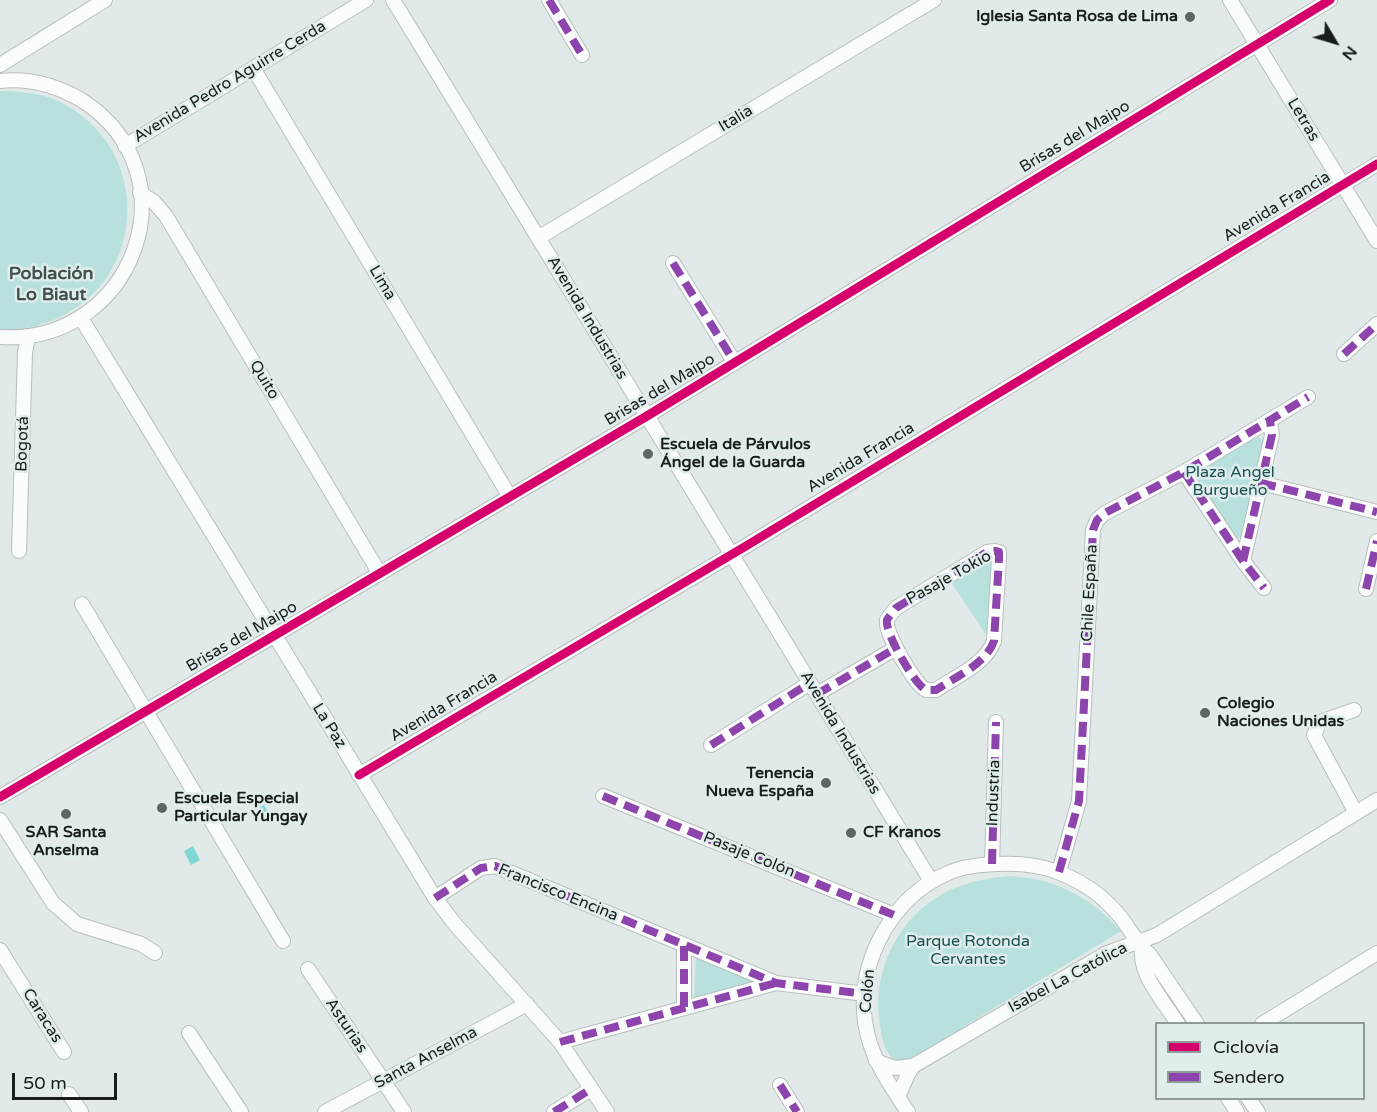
<!DOCTYPE html>
<meta charset="utf-8">
<style>
body{margin:0}
#map{position:relative;width:1377px;height:1112px;overflow:hidden;background:#e2eae9;font-family:"Varela Round",sans-serif}
canvas{display:block}
.legend{position:absolute;left:1155px;top:1022px;width:210px;height:78px;box-sizing:border-box;background:#dfedec;border:2px solid #909a99;margin:0;padding:8px 10px;list-style:none;font-size:18px;color:#191e1d}
.legend li{display:flex;align-items:center;gap:12px;height:30px}
.legend b{width:30px;border:2px solid #909a99}
.north{position:absolute;left:1305px;top:12px;width:60px;height:60px;-webkit-text-stroke:4px #dfedec;paint-order:stroke;rotate:128deg;font-size:16px;font-weight:700;line-height:24px;text-align:center;color:#191e1d}
.north::after{content:'';display:block;margin:auto;width:21px;height:27px;background:#191e1d;clip-path:polygon(50% 0,100% 100%,50% 72%,0 100%)}
.scale{position:absolute;left:12px;top:1073px;width:105px;height:27px;box-sizing:border-box;border:3px solid #191e1d;border-top:0;padding-left:8px;font-size:18px;line-height:21px;white-space:nowrap;color:#191e1d;-webkit-text-stroke:4px #dfedec;paint-order:stroke}
</style>
<div id="map">
<canvas width="1377" height="1112"></canvas>
<ul class="legend">
<li><b style="height:8px;background:#d6006c"></b>Ciclovía</li>
<li><b style="height:8px;background:#8e44ad"></b>Sendero</li>
</ul>
<div class="north">N</div>
<div class="scale">50 m</div>
</div>
<script>
const g = document.querySelector('canvas').getContext('2d');
g.lineJoin = 'round';
function paint(path, color) { g.fillStyle = color; g.fill(path, 'evenodd'); }
function strokePath(path, color, width, dash) { g.strokeStyle = color; g.lineWidth = width; g.lineCap = dash ? 'butt' : 'round'; g.setLineDash(dash || []); g.stroke(path); }
function write(font, color, halo, rows, align = 'center') {
  g.font = font + ' "Varela Round",sans-serif'; g.lineWidth = 5; g.setLineDash([]); g.textBaseline = 'middle'; g.strokeStyle = halo; g.fillStyle = color; for (const [text, x, y, turn = 0] of rows) {
    g.save(); g.translate(x, y); g.rotate((+turn || 0) * Math.PI / 180); g.textAlign = isNaN(turn) ? turn : align; if (halo) g.strokeText(text, 0, 0); g.fillText(text, 0, 0); g.restore();
  }
}
paint(new Path2D(`
 M0,91C23,91 45,93 66,105C148,151 148,269 66,314C46,325 23,331 0,329Z
 M1256,435L1267,442L1245,539L1233,537L1196,478L1198,471Z
 M992,559L987,636L951,582Z
 M1008,876C1054,878 1090,896 1121,931L899,1066C895,1061 890,1056 887,1051C883,1044 881,1033 880,1025C872,979 892,929 930,902C953,885 980,879 1008,876Z
 M696,955L761,982L694,999Z`), '#b8e1de');
paint(new Path2D(`
 M264,805L271,818L262,823L255,810Z
 M193,846L200,860L191,865L184,851Z`), '#7fd8d3');
const minor = new Path2D(`
 M393,0L931,881
 M549,0L582,55
 M1230,0L1377,241
 M0,65L105,0
 M253,68L510,497
 M0,81C29,78 58,86 83,101C196,175 134,345 0,337
 M125,146L366,0
 M140,193L154,202L166,216L380,574
 M538,238L934,0
 M673,263L735,363
 M81,318L435,898L454,923L560,1042L607,1112
 M1344,354L1377,324
 M1184,472L1243,561L1264,588
 M1261,483L1377,512
 M19,551L25,353L28,337
 M995,551L999,552V559L994,641C986,664 955,677 936,690C934,690 928,690 926,690C915,685 884,632 887,620C889,616 893,612 896,608L987,552Z
 M1243,561L1272,435L1270,421
 M1366,589L1377,541
 M82,604L283,941
 M817,694L896,648
 M1354,710L1320,722L1314,735L1356,813
 M711,745L810,683
 M359,775L746,546L1377,164
 M603,796L894,915
 M0,797L647,416L1330,0
 M0,820L53,903L77,924L141,944L155,953
 M992,864L996,722
 M1059,872L1079,801L1093,530L1097,520L1105,513L1184,472L1308,397
 M435,898L481,868L495,866L776,983L865,994
 M1142,948C1139,976 1164,1001 1178,1024
 M0,950L64,1052
 M308,969L404,1112
 M684,1007V946
 M1262,1024L1377,953
 M189,1033L241,1112
 M560,1042L776,983
 M876,1061L895,1068L913,1066
 M780,1085L797,1112
 M69,1094L81,1112
 M898,1097L908,1074L913,1066L1107,953L1157,935L1377,800
 M1228,1098L1237,1112
 M1248,1098L1258,1112
 M325,1112L527,1004
 M554,1112L591,1089
 M908,1112C889,1084 870,1057 865,1022C857,961 892,897 948,873C963,866 981,865 997,864C1018,863 1041,865 1060,873C1085,883 1106,898 1122,919C1131,931 1138,945 1150,955L1197,1024`);
strokePath(minor, '#b9bfbe', 16);
strokePath(minor, '#fbfcfc', 14);
strokePath(new Path2D(`
 M549,0L582,55
 M673,263L735,363
 M1344,354L1377,324
 M1184,472L1243,561L1264,588
 M1261,483L1377,512
 M995,551L999,552V559L994,641C986,664 955,677 936,690C934,690 928,690 926,690C915,685 884,632 887,620C889,616 893,612 896,608L987,552Z
 M1243,561L1272,435L1270,421
 M1366,589L1377,541
 M817,694L896,648
 M711,745L810,683
 M603,796L894,915
 M992,864L996,722
 M1059,872L1079,801L1093,530L1097,520L1105,513L1184,472L1308,397
 M435,898L481,868L495,866L776,983L865,994
 M684,1007V946
 M560,1042L776,983
 M780,1085L797,1112
 M554,1112L591,1089`), '#8e44ad', 8, [15, 8]);
strokePath(new Path2D(`
 M359,775L746,546L1377,164
 M0,797L647,416L1330,0`), '#d6006c', 9);
for (const [x, y, r, color] of [
 [1190,17,6,"#5f6564"],
 [648,454,6,"#5f6564"],
 [1205,713,6,"#5f6564"],
 [826,783,6,"#5f6564"],
 [162,808,6,"#5f6564"],
 [66,814,6,"#5f6564"],
 [851,833,6,"#5f6564"]
]) { const dot = new Path2D(); dot.arc(x, y, r, 0, 2 * Math.PI); g.fillStyle = color; g.fill(dot); strokePath(dot, '#dfedec', 2); }
write('bold 16px', '#191e1d', '#dfedec', [
 ["Iglesia Santa Rosa de Lima",1178,17,"right"],
 ["Escuela de Párvulos",660,445],
 ["Ángel de la Guarda",660,463],
 ["Colegio",1217,704],
 ["Naciones Unidas",1217,722],
 ["Tenencia",814,774,"right"],
 ["Nueva España",814,792,"right"],
 ["Escuela Especial",174,799],
 ["Particular Yungay",174,817],
 ["SAR Santa",66,833,"center"],
 ["Anselma",66,851,"center"],
 ["CF Kranos",863,833]
], 'left');
write('16px', '#191e1d', '#dfedec', [
 ["Avenida Pedro Aguirre Cerda",230,82,-31],
 ["Italia",736,119,-31],
 ["Letras",1303,120,59],
 ["Brisas del Maipo",1075,137,-31],
 ["Avenida Francia",1277,207,-31],
 ["Lima",382,283,59],
 ["Avenida Industrias",587,318,59],
 ["Quito",264,380,59],
 ["Brisas del Maipo",660,390,-31],
 ["Bogotá",23,444,-88],
 ["Avenida Francia",861,458,-31],
 ["Pasaje Tokio",949,578,-29],
 ["Chile España",1090,593,-87],
 ["Brisas del Maipo",242,637,-30],
 ["Avenida Francia",444,707,-31],
 ["La Paz",329,726,58],
 ["Avenida Industrias",840,733,59],
 ["Industria",994,793,-88],
 ["Pasaje Colón",749,855,22],
 ["Francisco Encina",558,893,22],
 ["Isabel La Católica",1068,978,-28],
 ["Colón",868,991,-85],
 ["Caracas",42,1016,58],
 ["Asturias",346,1026,56],
 ["Santa Anselma",426,1058,-28]
]);
write('16px', '#1a504d', '#dfedec', [
 ["Plaza Angel",1230,473],
 ["Burgueño",1230,491],
 ["Parque Rotonda",968,942],
 ["Cervantes",968,960]
]);
write('bold 18px', '#424e4d', '#dfedec', [
 ["Población",51,274],
 ["Lo Biaut",51,295]
]);
</script>
